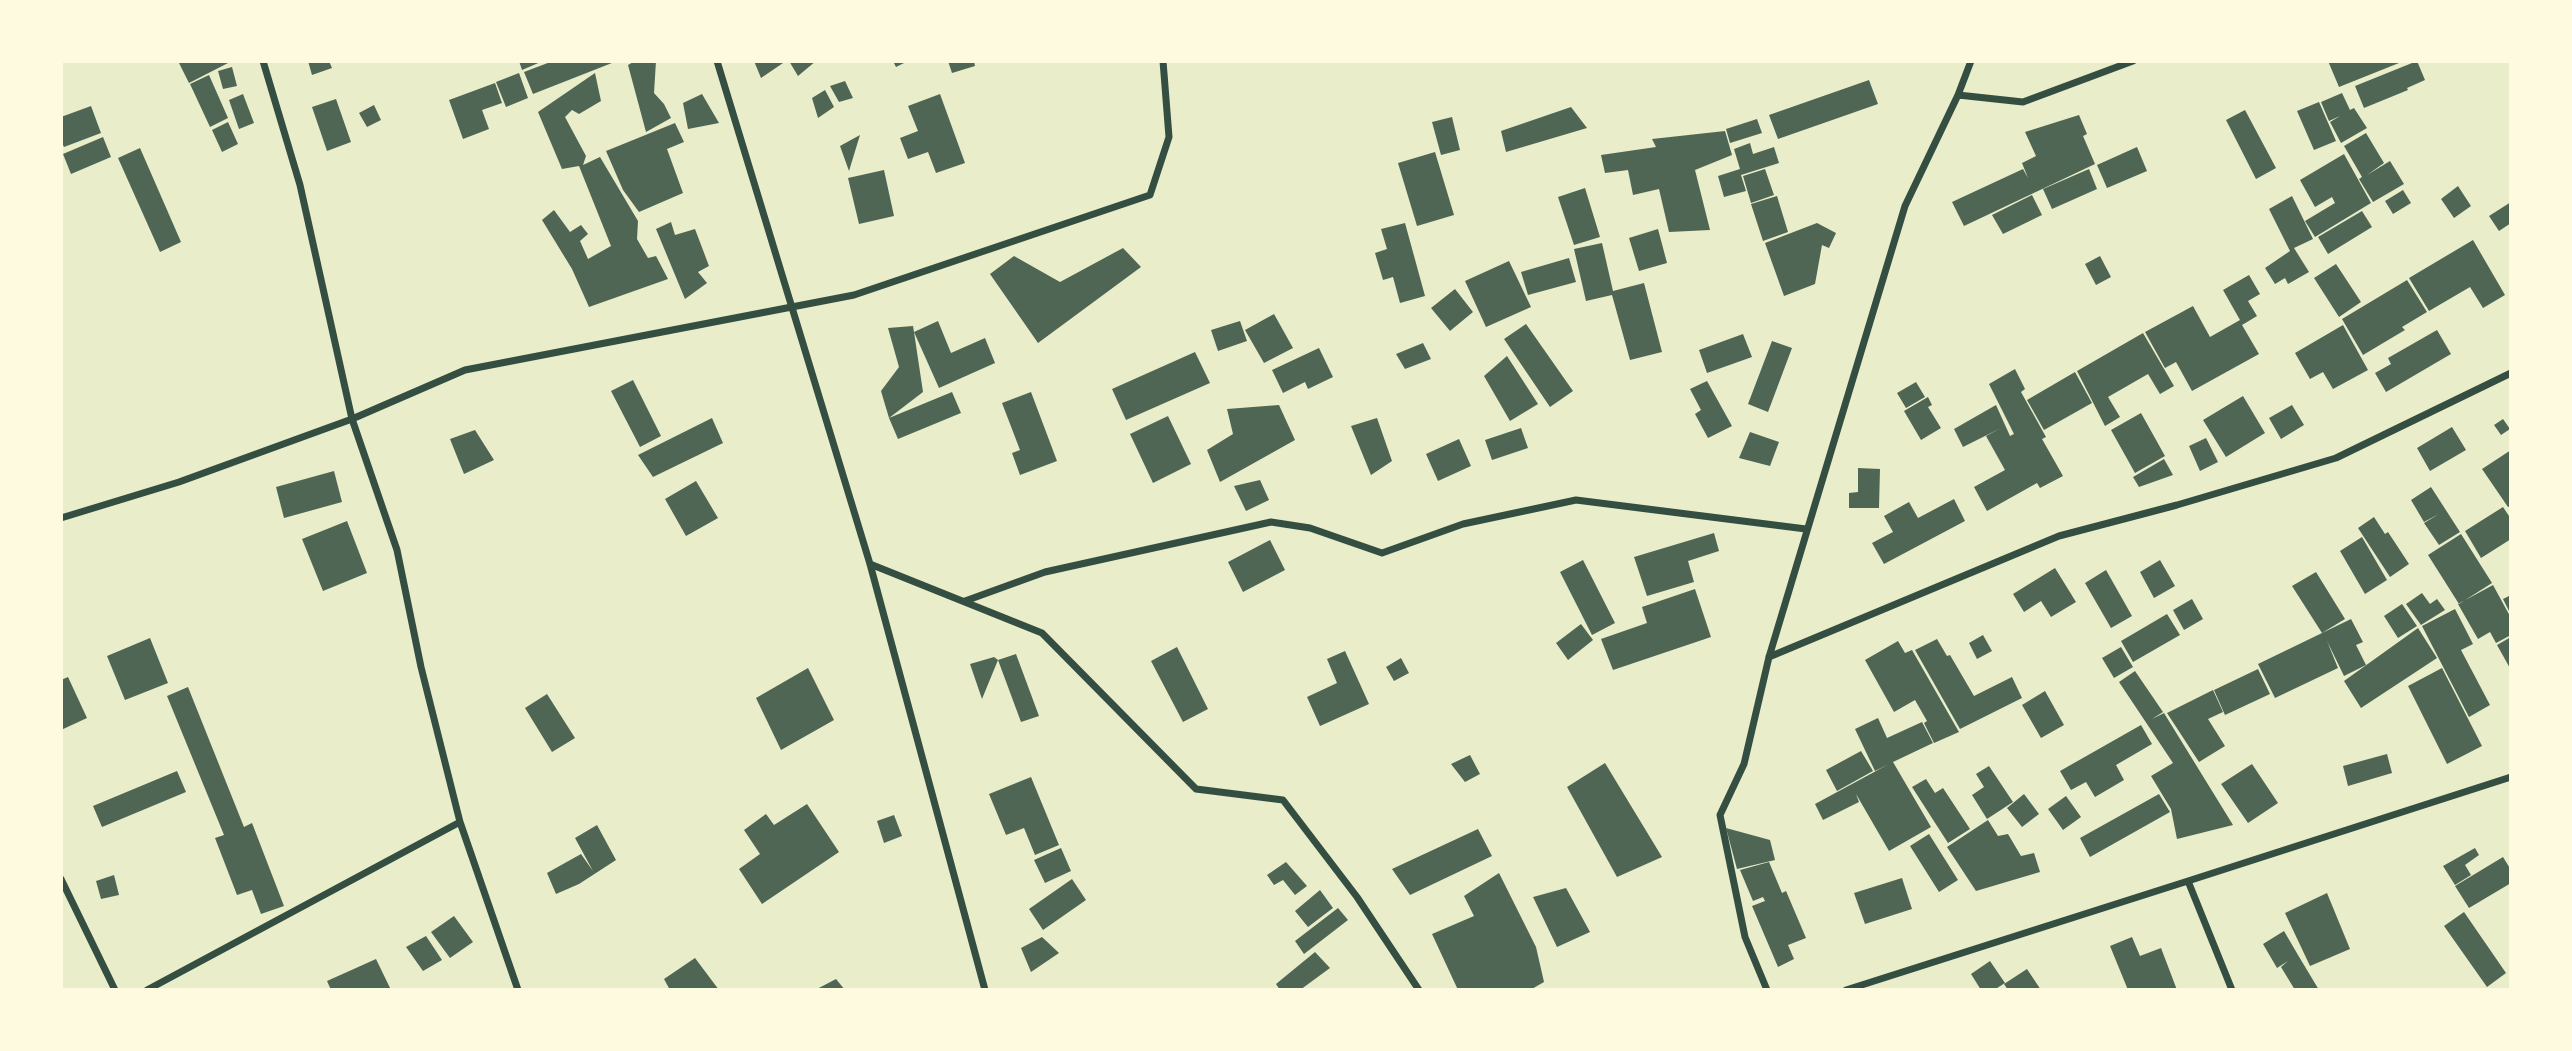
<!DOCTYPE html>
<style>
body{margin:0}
#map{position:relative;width:2572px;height:1051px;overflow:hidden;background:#e9edc9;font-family:"PT Sans Narrow",sans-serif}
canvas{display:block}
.frame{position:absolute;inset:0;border:63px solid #fefae0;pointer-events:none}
</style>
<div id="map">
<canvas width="2572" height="1051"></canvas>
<div class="frame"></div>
</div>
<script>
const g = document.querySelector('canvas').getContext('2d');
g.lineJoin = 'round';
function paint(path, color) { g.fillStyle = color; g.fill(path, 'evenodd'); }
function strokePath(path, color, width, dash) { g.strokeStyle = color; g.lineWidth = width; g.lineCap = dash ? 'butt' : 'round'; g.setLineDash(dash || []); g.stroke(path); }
paint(new Path2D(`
 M178,61H232L189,83Z
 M308,61H329L332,68L312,75Z
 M519,61H543L522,70Z
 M553,61H617L533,94L524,72Z
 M635,61H656L654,93L664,104L671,118L646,132L628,65Z
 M754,61H786L761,78Z
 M789,61H816L798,76Z
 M893,61H908L896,67Z
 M948,61H974L975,66L952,73Z
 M2328,61H2404L2339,87Z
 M2417,61L2425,80L2407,88L2408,90L2364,108L2355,86Z
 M232,67L237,86L223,89L218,71Z
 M519,73L528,98L506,107L496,82Z
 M595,73L601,101L579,114L572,110L565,117L586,156L583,165L600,157L638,221L637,239L648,258L656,256L668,279L589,307L572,269L542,220L554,210L570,232L581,225L588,234L580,241L588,259L611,246L579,166L562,169L538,112Z
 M209,75L228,118L210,127L190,84Z
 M1869,80L1878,104L1778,139L1769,115Z
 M845,81L853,98L839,102L830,86Z
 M495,83L502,103L482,110L489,129L463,139L449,100Z
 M825,90L834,107L818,118L812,98Z
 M2342,93L2350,110L2354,108L2367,128L2341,143L2330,122L2340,116L2329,121L2321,102Z
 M243,94L254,123L239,129L229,100Z
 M702,94L719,123L688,129L683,103Z
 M940,94L965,163L936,173L928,152L908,159L900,138L918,131L908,106Z
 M336,99L351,142L327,151L312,107Z
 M2319,102L2336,141L2314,150L2297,111Z
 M374,105L381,120L367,127L359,113Z
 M91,106L101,133L64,147L61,141V117Z
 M1571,107L1587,128L1506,152L1501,131Z
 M2245,110L2276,168L2256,179L2226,120Z
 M2079,115L2087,134L2083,136L2095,164L1964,226L1952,202L2023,169L2028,178L2022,163L2036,156L2025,132Z
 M1452,117L1460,150L1441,155L1432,122Z
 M1757,119L1762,133L1730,143L1726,129Z
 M228,122L238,144L222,152L212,130Z
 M675,123L684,142L667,149L683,193L639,212L623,190L606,151Z
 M1725,131L1732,155L1695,170L1710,230L1669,232L1659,189L1633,195L1628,170L1605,173L1601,155L1656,147L1652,139Z
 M2366,133L2384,163L2367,175L2390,161L2404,184L2373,202L2359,179L2362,177L2344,146Z
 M860,135L849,171L840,146Z
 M103,137L111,157L71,174L63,154Z
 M1750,143L1753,154L1774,147L1779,163L1741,175L1746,191L1724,197L1718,176L1740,169L1734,149Z
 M2137,147L2147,171L2107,188L2097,165Z
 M140,148L181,242L160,252L118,158Z
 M1435,152L1454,215L1417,226L1398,163Z
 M2344,154L2371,203L2315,237L2305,221L2335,203L2332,197L2315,207L2300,180Z
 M1765,169L1774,195L1751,203L1743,176Z
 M2089,169L2097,189L2052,209L2043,189Z
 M884,170L894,216L859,224L848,178Z
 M2458,186L2471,206L2454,218L2441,199Z
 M1585,188L1600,237L1574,245L1558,197Z
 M2403,190L2411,203L2393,214L2385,201Z
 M2032,195L2042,215L2003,234L1992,215Z
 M1777,196L1788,232L1763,241L1751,204Z
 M2292,196L2313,239L2294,248L2309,272L2288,284L2285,278L2275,284L2265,268L2290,251L2269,209Z
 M2511,202V223L2499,231L2489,216Z
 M2362,211L2372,227L2328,254L2318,237Z
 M671,222L675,235L695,229L709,266L698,272L707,283L685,299L656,229Z
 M1405,223L1425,296L1400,303L1393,277L1383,280L1375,253L1387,249L1381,229Z
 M1817,223L1836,233L1829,248L1822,245L1815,284L1784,296L1765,243Z
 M1658,229L1667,263L1639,271L1629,238Z
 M2473,240L2505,295L2483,308L2470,287L2429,311L2409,278Z
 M1602,243L1613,291L1644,283L1662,352L1630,360L1612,295L1586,301L1574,249Z
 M1123,248L1141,267L1038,343L990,274L1014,256L1060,282Z
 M2100,256L2111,277L2096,285L2085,264Z
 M1569,258L1576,282L1528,295L1521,272Z
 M1509,261L1531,307L1486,327L1465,281Z
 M2336,264L2361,302L2339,317L2314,278Z
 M2249,275L2260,294L2248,301L2257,316L2242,325L2259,354L2192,391L2176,362L2165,368L2145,332L2193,306L2210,337L2240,320L2223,290Z
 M2407,280L2427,312L2402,327L2405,330L2363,355L2342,319Z
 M1455,289L1473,312L1450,331L1431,308Z
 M1274,314L1293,348L1264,363L1245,330Z
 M938,321L951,353L985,338L995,363L939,388L914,332L923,392L889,418L881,391L899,367L888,328L913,326L914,332Z
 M1240,321L1247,341L1218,351L1211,330Z
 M1526,324L1573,391L1550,407L1504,339Z
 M2343,325L2368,370L2333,389L2323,372L2310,379L2295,353Z
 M2437,330L2451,354L2386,392L2375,373L2391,364L2388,358Z
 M2143,333L2174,386L2160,394L2148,374L2108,397L2120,417L2105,426L2077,371Z
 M1743,334L1752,357L1707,373L1699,350Z
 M1772,341L1792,348L1768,412L1748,404Z
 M1423,343L1431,359L1405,369L1396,354Z
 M1319,348L1333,377L1308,389L1305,382L1283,393L1272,370Z
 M1195,352L1210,383L1126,420L1112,389Z
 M1507,356L1538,404L1510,421L1484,376Z
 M2015,369L2025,389L2021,392L2046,437L2042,439L2063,476L2040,488L2037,483L1987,511L1974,487L2005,470L1986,436L2001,428L1963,447L1954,429L1996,405L2010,436L2014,434L1989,384Z
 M2075,372L2092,403L2044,430L2027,400Z
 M633,380L661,436L640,447L611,391Z
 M1707,381L1732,426L1708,438L1695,414L1701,410L1690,389Z
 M1916,382L1925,397L1906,408L1897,393Z
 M952,392L961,413L898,439L889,418Z
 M1031,392L1057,461L1020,475L1012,453L1020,450L1002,403Z
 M2243,396L2265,433L2226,457L2203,420Z
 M1928,397L1932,405L1928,407L1941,428L1921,440L1904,411Z
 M1279,405L1295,440L1220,482L1207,450L1233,434L1227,409Z
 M2292,405L2304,425L2281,439L2269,418Z
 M2141,413L2165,456L2135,473L2111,430Z
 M1168,416L1191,464L1153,483L1130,434Z
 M712,418L723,443L653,477L638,455Z
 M1377,418L1392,461L1371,475L1351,426Z
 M2503,419L2510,429L2501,435L2494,425Z
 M2452,427L2466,450L2430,471L2417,448Z
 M1521,428L1528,448L1492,460L1485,440Z
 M475,430L494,460L464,474L450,439Z
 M1750,432L1779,442L1770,466L1739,458Z
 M2206,438L2218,462L2200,471L2189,446Z
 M1459,439L1471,466L1438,481L1426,454Z
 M2511,450V506L2508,507L2482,469Z
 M2164,459L2173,475L2139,487L2133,477Z
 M1858,468L1880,469L1879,508H1849V493L1858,492Z
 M334,471L342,502L284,518L276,487Z
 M1260,480L1269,500L1246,511L1234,486Z
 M696,481L718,518L686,536L665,499Z
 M2431,487L2460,532L2439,545L2424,523L2439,514L2424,522L2411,500Z
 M1954,499L1965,521L1884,564L1872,543L1893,532L1884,516L1909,502L1918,518Z
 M2503,507L2511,519V539L2481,558L2465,531Z
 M2374,517L2385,534L2388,532L2409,564L2390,577L2358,528Z
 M347,521L367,573L323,591L302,539Z
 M1714,533L1719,551L1688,561L1694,582L1647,596L1634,557Z
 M2461,534L2492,583L2459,604L2428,555Z
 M2362,537L2387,580L2365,594L2340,551Z
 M1270,540L1285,570L1243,592L1228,562Z
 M1583,560L1615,623L1592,635L1560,572Z
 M2160,560L2175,586L2154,598L2140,572Z
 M2055,568L2076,602L2051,617L2041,601L2024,612L2013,594Z
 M2106,570L2132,616L2111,628L2085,583Z
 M2316,572L2345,619L2322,633L2292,586Z
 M2493,585L2511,618V635L2496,643L2490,632L2478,639L2458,604Z
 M1695,589L1711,637L1613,670L1601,639L1647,623L1642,607Z
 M2422,593L2430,604L2437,599L2445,610L2421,625L2406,604Z
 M2511,595V615L2503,599Z
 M2192,599L2203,619L2184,630L2173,610Z
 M2402,604L2417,626L2398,638L2384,616Z
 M2455,609L2473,644L2461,650L2490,705L2469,717L2422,626Z
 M2167,614L2180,635L2133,662L2121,641Z
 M2351,619L2363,642L2356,645L2366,665L2344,676L2327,641L2338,668L2275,698L2258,664Z
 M1581,624L1593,640L1568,660L1556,643Z
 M2418,628L2437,658L2361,708L2344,681Z
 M1983,635L1992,651L1977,659L1969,643Z
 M2511,637V670L2497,645Z
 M150,638L168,683L125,700L107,656Z
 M1937,639L1947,656L1950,655L1974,696L2012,677L2022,698L1960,729L1915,650Z
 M1898,641L1905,653L1912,650L1959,732L1934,743L1924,723L1927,721L1915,700L1894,712L1865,660Z
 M1177,647L1208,709L1183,722L1151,661Z
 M2121,647L2133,667L2114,678L2102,658Z
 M1345,651L1369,704L1320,726L1307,697L1337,683L1327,659Z
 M1016,654L1039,716L1021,722L998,660Z
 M994,657L998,660L982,699L970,664Z
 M1401,658L1409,673L1394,681L1386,667Z
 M808,668L834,720L781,750L756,698Z
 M2442,668L2482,746L2447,764L2408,686Z
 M2258,669L2270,694L2225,715L2214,690Z
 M2135,671L2163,712L2152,719L2164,713L2233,825L2177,839L2171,809L2151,776L2173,763L2119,682Z
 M68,677L87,718L61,730V680Z
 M188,687L244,827L252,823L284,906L261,914L252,890L237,895L215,838L224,835L167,696Z
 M2213,690L2223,712L2208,719L2225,746L2199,762L2167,713Z
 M2045,691L2064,725L2041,738L2022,705Z
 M547,694L575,738L552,752L525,708Z
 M1878,718L1887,738L1922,722L1933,743L1893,762L1931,827L1889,851L1856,794L1859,802L1823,820L1815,804L1889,764L1875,771L1855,729Z
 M2141,725L2152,744L2116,765L2124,780L2095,797L2086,782L2071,790L2060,771Z
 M1861,751L1873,771L1837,791L1826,770Z
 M2387,754L2392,773L2348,786L2343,766Z
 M1470,755L1480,774L1465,782L1451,764Z
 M1605,763L1662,857L1617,877L1567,787Z
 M2252,764L2278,803L2248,823L2221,784Z
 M1989,766L2013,802L1987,819L1972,795L1984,787L1976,774Z
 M177,771L186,792L102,827L93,806Z
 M1031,777L1059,845L1035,855L1024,828L1006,835L989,794Z
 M1926,779L1935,793L1943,788L1970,829L1948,843L1912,787Z
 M2024,794L2039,814L2022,827L2007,808Z
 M2159,794L2170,812L2090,857L2080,838Z
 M2066,796L2081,817L2063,830L2048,809Z
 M807,804L839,852L762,904L739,869L760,854L744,830L766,814L774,825Z
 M894,815L902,836L884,843L877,821Z
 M1988,820L1998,836L2008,834L2021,856L2034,853L2040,872L1976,891L1947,847Z
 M597,825L616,860L579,884L556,894L547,873L581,854L593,871L575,838Z
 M1726,828L1770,840L1775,860L1737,869Z
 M1478,829L1492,856L1410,895L1392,869Z
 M1929,834L1958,880L1939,892L1910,846Z
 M1061,848L1071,871L1045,883L1034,860Z
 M2475,848L2479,855L2465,865L2471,875L2455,885L2443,866Z
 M2503,857L2511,870V883L2469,908L2455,886Z
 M1286,862L1307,886L1295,895L1283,880L1274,885L1267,875Z
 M1769,862L1782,893L1786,891L1806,938L1788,945L1794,959L1778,967L1752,906L1765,901L1763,897L1753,901L1740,870Z
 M1499,873L1536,947L1544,982L1530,990H1458L1432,934L1474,916L1464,896Z
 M114,875L119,895L101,899L96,881Z
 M1902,878L1912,909L1865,924L1854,893Z
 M1072,879L1086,900L1043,930L1029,909Z
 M1566,888L1590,932L1557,947L1533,897Z
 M1320,890L1333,908L1308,927L1295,911Z
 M2327,893L2350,949L2310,966L2285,913Z
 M1338,908L1348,920L1304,954L1295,941Z
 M2464,912L2506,973L2487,987L2444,926Z
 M454,916L473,942L450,958L431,932Z
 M2284,931L2298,955L2319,990H2295L2281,967L2288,961L2277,968L2263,944Z
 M426,936L442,960L423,971L406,947Z
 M1042,937L1059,953L1031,972L1021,948Z
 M2132,937L2140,956L2161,948L2177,990H2128L2110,946Z
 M1315,952L1330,968L1300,990H1280L1276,984Z
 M695,958L719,990H670L664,979Z
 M376,959L391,990H331L327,981Z
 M1990,961L2005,983L1994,990H1981L1971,974Z
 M2027,969L2041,990H2008L2004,984Z
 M836,979L845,990H815Z`), '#4f6655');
strokePath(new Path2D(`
 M263,61L300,185L352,419L397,550L421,667L460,822L518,990
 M717,61L870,564L985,990
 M1958,95L1971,61
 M61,518L179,482L352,419L465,370L854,295L1150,195L1169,137L1163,61
 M870,564L1042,633L1196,789L1283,800L1357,897L1419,990
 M965,601L1045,572L1271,522L1310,528L1382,553L1463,524L1576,500L1806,529
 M1769,657L2059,536L2177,505L2336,458L2511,373
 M61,879L115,990
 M2188,881L2511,777
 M147,990L460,822
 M1767,990L1745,937L1720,815L1744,764L1769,657L1905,206L1958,95L2023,102L2133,61
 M1846,990L2188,881L2232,990`), '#344e41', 7);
</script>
